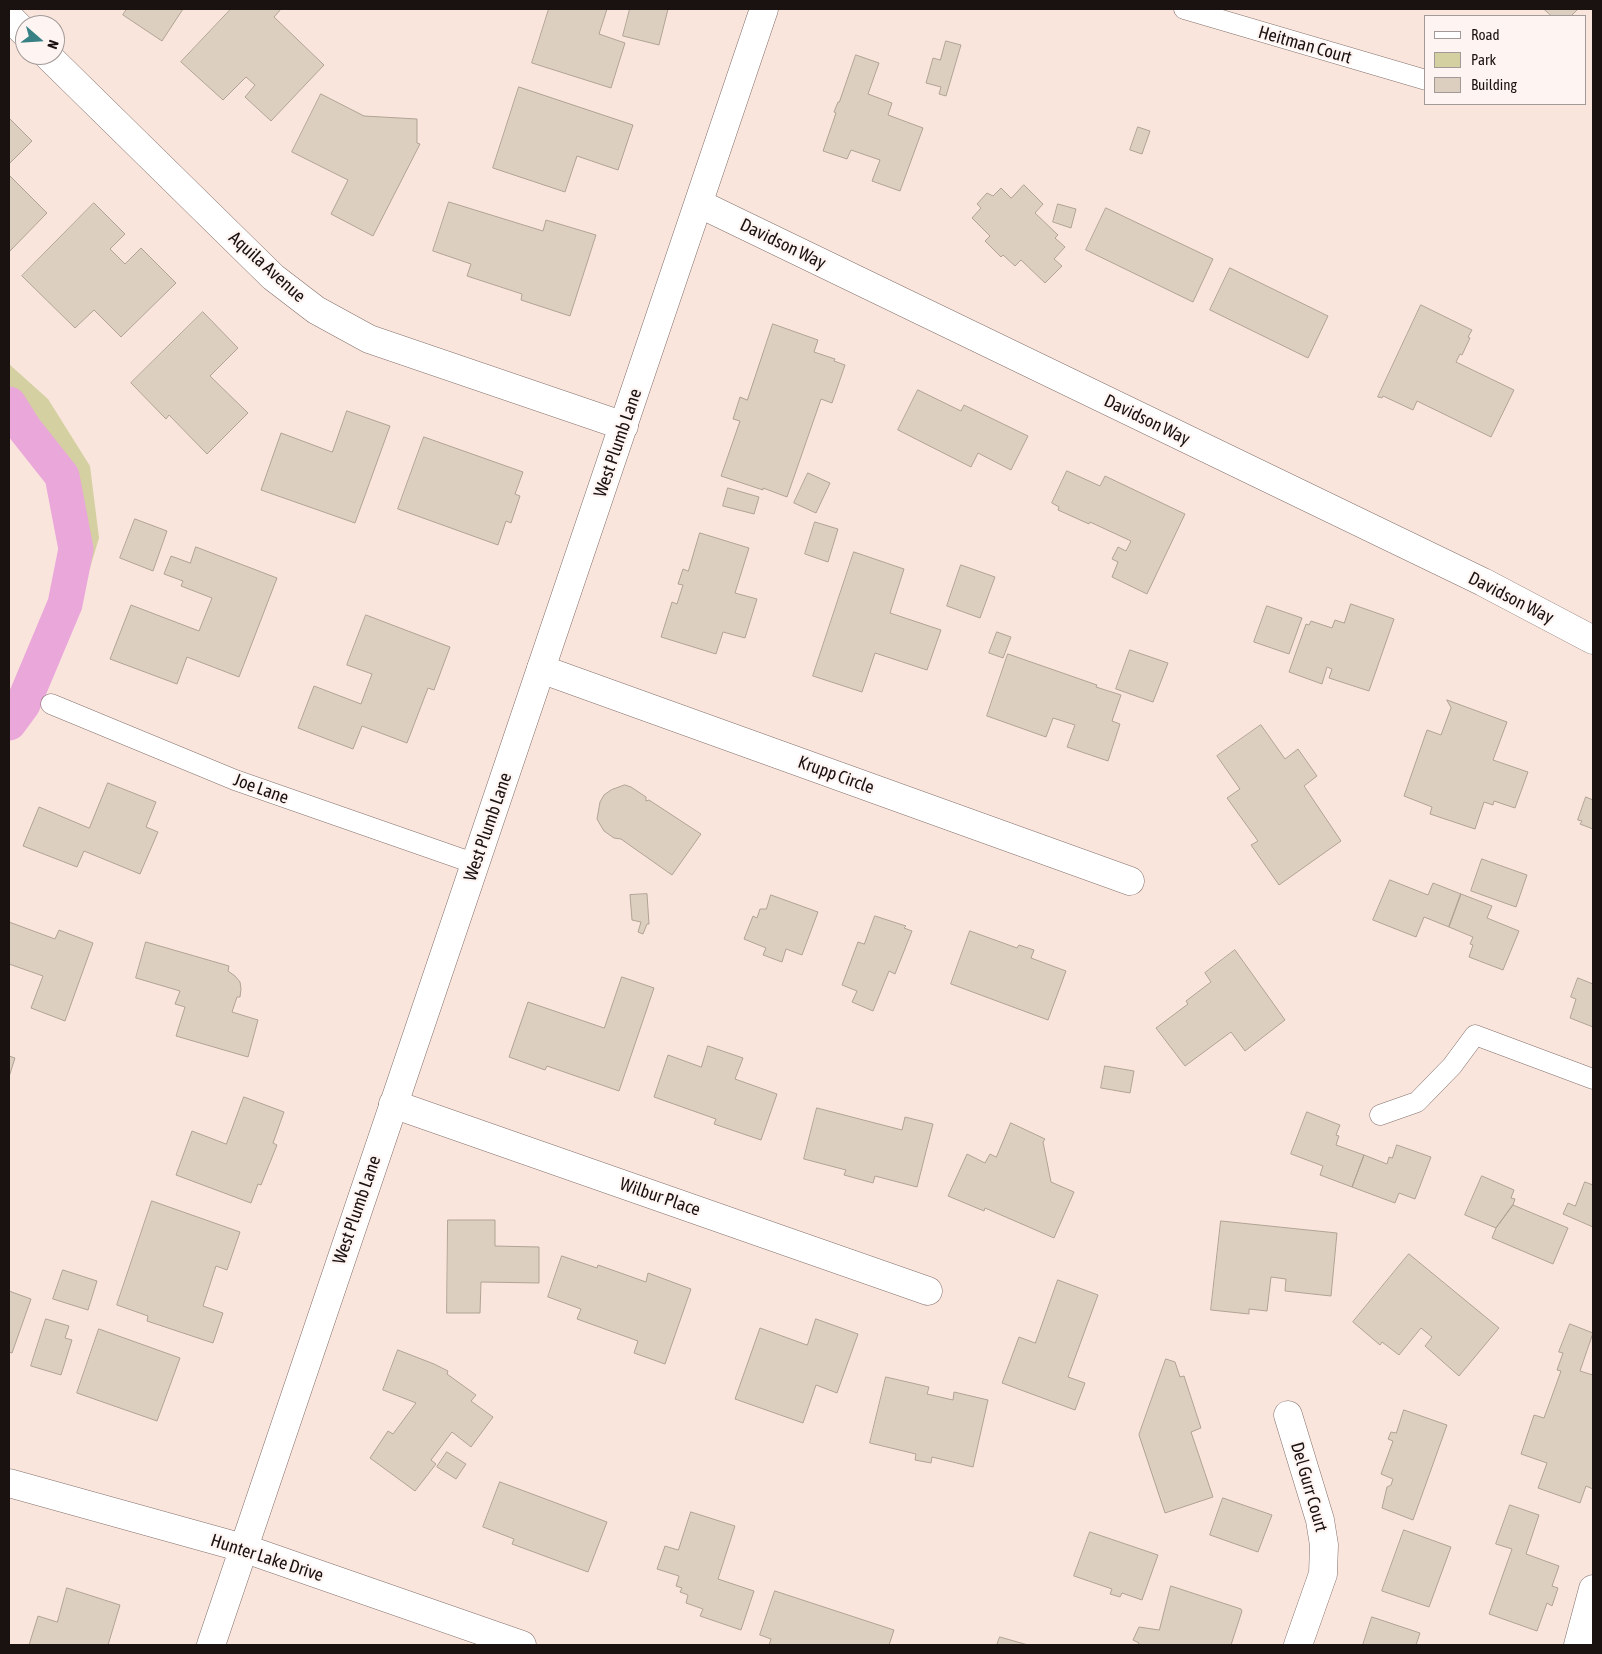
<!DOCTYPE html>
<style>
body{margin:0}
#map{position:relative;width:1602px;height:1654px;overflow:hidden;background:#fae5dd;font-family:"Asap Condensed",sans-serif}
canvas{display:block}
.frame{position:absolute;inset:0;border:10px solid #191210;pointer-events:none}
.legend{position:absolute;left:1424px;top:15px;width:162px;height:90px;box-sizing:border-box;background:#fef5f2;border:1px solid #a29a98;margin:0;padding:6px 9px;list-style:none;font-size:15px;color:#191210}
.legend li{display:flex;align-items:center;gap:10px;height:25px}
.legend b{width:25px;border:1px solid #a29a98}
.north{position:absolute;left:15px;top:15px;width:50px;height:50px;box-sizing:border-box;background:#fef5f2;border:1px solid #a29a98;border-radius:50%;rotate:109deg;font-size:14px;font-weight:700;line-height:20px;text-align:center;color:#191210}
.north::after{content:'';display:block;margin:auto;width:18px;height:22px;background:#378084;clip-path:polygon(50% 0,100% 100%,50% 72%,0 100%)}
</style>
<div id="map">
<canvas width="1602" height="1654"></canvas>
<div class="frame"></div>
<ul class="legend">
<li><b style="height:6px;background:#fff"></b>Road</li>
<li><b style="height:14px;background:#d4d0a1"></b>Park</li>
<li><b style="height:14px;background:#dccfbf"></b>Building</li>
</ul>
<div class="north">N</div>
</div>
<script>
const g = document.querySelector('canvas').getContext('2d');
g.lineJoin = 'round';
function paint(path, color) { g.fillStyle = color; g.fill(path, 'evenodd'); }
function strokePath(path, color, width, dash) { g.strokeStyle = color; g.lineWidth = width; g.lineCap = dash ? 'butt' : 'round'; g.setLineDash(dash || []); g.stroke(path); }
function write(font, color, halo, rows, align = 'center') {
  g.font = font + ' "Asap Condensed",sans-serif'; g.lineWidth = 4.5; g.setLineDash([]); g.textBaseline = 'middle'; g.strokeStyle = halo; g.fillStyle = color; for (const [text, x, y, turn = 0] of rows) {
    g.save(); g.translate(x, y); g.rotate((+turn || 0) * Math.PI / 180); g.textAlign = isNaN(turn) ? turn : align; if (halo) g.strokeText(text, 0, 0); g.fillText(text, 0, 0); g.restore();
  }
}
paint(new Path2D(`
 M9,364L48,399L90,466L99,538L69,638L29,717L9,737V690L18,680L50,619L67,551L55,476L9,413Z`), '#d4d0a1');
strokePath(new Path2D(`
 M9,404L24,428L62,476L76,549L65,604L23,704L9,723`), '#eaa7da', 35);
const building = new Path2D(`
 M127,9H183L162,41L123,15Z
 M231,9H281L274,17L324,65L271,121L245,97L255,85L246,77L223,100L181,62Z
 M549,9H607L599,34L625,43L611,88L532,63Z
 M630,9H668L659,45L623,36Z
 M1544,9H1578L1571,16H1552Z
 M946,41L961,45L946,96L939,94L941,87L926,83L933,58L940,60Z
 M856,55L879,63L868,94L892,103L888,115L923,128L900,191L872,181L880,160L851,150L847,159L823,151L836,113L834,112L838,102H839Z
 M519,87L633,125L618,170L577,156L565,192L493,168Z
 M321,94L364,116L417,119V143L420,144L373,236L331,214L348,180L292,152Z
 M9,118L32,141L9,164Z
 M1138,127L1150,131L1142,154L1130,150Z
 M9,175L47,213L9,252Z
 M1024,185L1043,204L1035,213L1058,235L1055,238L1065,247L1054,259L1062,266L1045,283L1021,260L1015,266L1003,255L1001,257L985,241L990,236L972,218L981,208L977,204L987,193L993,196L1001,188L1011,198Z
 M449,202L543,231L546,220L596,235L570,316L521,300L522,294L467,276L471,264L433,251Z
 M94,203L125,234L110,249L125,264L141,248L176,283L121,337L94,310L75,328L22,276Z
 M1058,204L1076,209L1071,228L1053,222Z
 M1106,208L1213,259L1193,302L1086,250Z
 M1230,268L1328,316L1308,358L1210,310Z
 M1421,305L1472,330L1468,337L1470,338L1462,355L1460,354L1456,362L1514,390L1491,437L1417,401L1413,410L1383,396L1382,398L1378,397Z
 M203,312L238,348L210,376L248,413L207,454L169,415L166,419L131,383Z
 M773,324L818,340L814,352L835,359L834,361L845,365L832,403L821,399L787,497L763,488V490L721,476L740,421L733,419L740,397L747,400Z
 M918,390L961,411L964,405L1028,436L1011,470L978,453L971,467L898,430Z
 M347,411L390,426L355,523L261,490L281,433L332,452Z
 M424,437L523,472L515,494L520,496L511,523L506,521L498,545L398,509Z
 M1067,471L1100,486L1105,476L1185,514L1147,594L1112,577L1118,562L1112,559L1118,547L1126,551L1131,541L1090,522L1089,524L1058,510L1059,507L1052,503Z
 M808,473L830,483L816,513L794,503Z
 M728,488L759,497L754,514L723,506Z
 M135,519L167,531L153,571L120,558Z
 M815,522L838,529L828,562L805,554Z
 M700,533L749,548L735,593L757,599L745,638L723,632L716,654L661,637L672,602L677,604L683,585L678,584L683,569L688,571Z
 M196,547L277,578L239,677L187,657L177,684L110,659L131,605L199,631L212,598L181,586L183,581L164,574L171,556L190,563Z
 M854,552L904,569L890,613L941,630L927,670L875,653L862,692L813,676Z
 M961,565L995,577L980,618L947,606Z
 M1351,604L1394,619L1369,691L1329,678L1332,669L1327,667L1322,684L1289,672L1306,624L1309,625L1311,621L1332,628L1335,620L1344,623Z
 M1267,606L1302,618L1289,654L1254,642Z
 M366,615L450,647L434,690L428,688L407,743L362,726L353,749L298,728L314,686L361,704L372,674L347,665Z
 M997,632L1011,637L1003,658L989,653Z
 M1130,650L1168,663L1153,702L1116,689Z
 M1008,654L1097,685L1096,687L1121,695L1112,721L1120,724L1108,761L1067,747L1075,725L1053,718L1046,737L987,716Z
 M1447,700L1507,722L1493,760L1528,772L1515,808L1494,801L1493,805L1484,802L1475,829L1430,814L1432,807L1404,796L1427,730L1441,735L1451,708Z
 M1261,725L1285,759L1298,749L1317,776L1304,786L1341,841L1279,885L1251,845L1258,841L1227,798L1240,789L1217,756Z
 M108,783L156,802L146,827L158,832L140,874L84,851L77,867L23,846L39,807L89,828Z
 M625,785L631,787L646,797V801L649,800L701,834L672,875L621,839L614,838L604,831L597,819L600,802L604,795L611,790Z
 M1586,797L1593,800V829L1580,824L1582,821L1578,820Z
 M1482,859L1527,875L1516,907L1471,891Z
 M1390,880L1428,895L1433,883L1461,894L1449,927L1424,917L1416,937L1373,920Z
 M647,894L649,924H647L643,934L638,932L641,922L632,920L630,895Z
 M1461,894L1492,906L1487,918L1519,931L1503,970L1469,957L1473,945L1470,944L1473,937L1449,927Z
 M771,895L818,912L802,955L786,949L782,962L763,955L766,948L744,939L753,916L757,918L760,909H766Z
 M875,916L906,926L904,928L912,931L895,974L889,971L873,1011L852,1002L857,991L842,985L858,942L864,944Z
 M9,922L55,939L59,930L93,943L65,1021L31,1008L43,976L9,964Z
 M970,931L1017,948L1019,945L1034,950L1031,958L1066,971L1048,1020L951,984Z
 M146,942L229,966L228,971L235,976L240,982L241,989L240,997H237L232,1012L258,1020L248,1057L176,1036L185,1007L175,1004L180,991L136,978Z
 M1235,950L1285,1020L1245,1051L1231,1032L1185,1066L1156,1028L1188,1004L1186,1001L1211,982L1205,973Z
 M622,977L654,988L619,1091L547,1066L545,1070L509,1057L528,1002L604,1028Z
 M1578,978L1593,984V1027L1570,1018L1576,999L1571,997Z
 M708,1046L743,1058L735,1079L777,1094L761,1140L714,1124L716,1119L654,1097L668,1055L701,1067Z
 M9,1056L15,1058L9,1077Z
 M1105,1066L1134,1071L1130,1093L1101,1088Z
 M244,1097L284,1112L273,1143L277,1145L261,1185L258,1184L251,1203L176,1175L192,1131L226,1144Z
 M817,1108L902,1130L905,1117L933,1124L917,1187L875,1176L873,1183L844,1175L846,1170L804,1159Z
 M1307,1112L1340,1125L1336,1135L1339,1136L1336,1145L1364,1155L1352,1187L1320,1175L1323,1166L1291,1154Z
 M1011,1123L1045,1139L1043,1142L1051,1182L1074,1192L1054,1238L985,1208L984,1211L948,1196L967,1154L985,1163L990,1154L996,1157Z
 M1397,1145L1431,1157L1415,1199L1399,1193L1395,1203L1352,1187L1364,1155L1387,1164L1389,1157L1392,1158Z
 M1482,1176L1514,1190L1511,1198L1515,1199L1513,1205L1496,1228L1465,1215Z
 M1585,1182L1593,1185V1227L1563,1214L1568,1203L1575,1206Z
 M152,1201L240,1232L227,1270L216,1266L203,1306L223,1313L213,1343L147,1321L148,1316L117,1305Z
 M1513,1205L1568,1228L1553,1264L1492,1238L1496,1228Z
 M448,1220H495V1246L539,1247V1283L481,1282L480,1313H447Z
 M1221,1221L1337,1233L1331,1296L1285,1291L1286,1279L1271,1277L1267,1311L1249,1309V1314L1211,1310Z
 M1409,1254L1499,1328L1459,1376L1425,1346L1432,1337L1421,1328L1399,1355L1382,1342L1380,1345L1353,1322Z
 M562,1256L597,1268L598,1265L646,1282L648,1273L691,1289L665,1364L634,1353L638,1341L577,1319L581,1309L548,1297Z
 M63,1270L97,1281L88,1310L53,1299Z
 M1058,1280L1098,1295L1068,1377L1085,1383L1075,1410L1002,1383L1019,1337L1035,1343Z
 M9,1291L31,1299L12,1353L9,1352Z
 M46,1319L69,1326L65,1338L72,1340L61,1375L31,1366Z
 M816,1319L858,1334L837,1393L816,1385L803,1423L735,1399L760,1328L807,1345Z
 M1570,1324L1593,1333L1580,1371L1593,1375V1489L1586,1486L1580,1503L1538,1488L1547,1463L1521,1454L1534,1415L1544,1418L1561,1371L1557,1370L1563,1353L1559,1352Z
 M99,1329L180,1358L157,1421L77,1393Z
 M398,1350L434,1364L448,1371L447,1374L476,1395L471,1401L493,1417L471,1447L452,1432L431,1460L436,1464L415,1491L370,1458L388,1431L393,1434L416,1403L383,1390Z
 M1166,1359L1175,1362L1180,1377L1184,1376L1201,1428L1191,1432L1213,1497L1165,1513L1139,1435Z
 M886,1377L929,1387L927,1394L953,1400L954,1392L988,1400L973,1467L932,1457L931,1463L915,1460L916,1454L870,1443Z
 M1404,1410L1447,1425L1413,1520L1382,1508L1387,1487L1391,1485L1393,1479L1381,1474L1393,1441L1388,1439L1391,1432L1396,1433Z
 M447,1452L466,1464L456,1479L437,1467Z
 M500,1482L607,1522L588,1572L512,1544L514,1539L483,1527Z
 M1223,1498L1272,1515L1258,1552L1210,1535Z
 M1510,1505L1539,1515L1526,1554L1559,1566L1552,1586L1558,1588L1552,1606L1547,1603L1537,1631L1489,1614L1512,1549L1496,1544Z
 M691,1512L735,1526L718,1579L754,1591L741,1630L700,1616L703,1609L686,1603L688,1595L680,1592L682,1588L676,1586L679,1576L657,1569L665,1546L678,1550Z
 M1404,1530L1451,1547L1429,1607L1382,1591Z
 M1090,1532L1158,1555L1142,1600L1122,1593L1120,1597L1110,1594L1112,1589L1074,1576Z
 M1171,1586L1241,1609L1242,1611L1231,1645H1138L1139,1643L1133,1640L1139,1627L1159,1630Z
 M67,1588L120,1605L108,1645H29L38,1616L57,1622Z
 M775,1591L894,1630L889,1645H769L771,1639L760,1635Z
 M1372,1617L1420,1633L1416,1645H1363Z
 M1000,1637L1028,1645H997Z`);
paint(building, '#dccfbf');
strokePath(building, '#b0a394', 1);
const lane = new Path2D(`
 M1184,9L1426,80
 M51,704L235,780L476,864
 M1380,1115L1417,1102L1452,1066L1475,1035L1593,1079`);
const street = new Path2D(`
 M9,17L25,33
 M47,55L273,277L316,310L369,339L624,426
 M700,204L1483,582L1593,640
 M541,669L1130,881
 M393,1104L928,1291
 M1288,1415L1320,1520L1324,1545L1323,1574L1298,1645
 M9,1483L243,1548
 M1578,1645L1593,1589`);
const secondary = new Path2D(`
 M243,1548L522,1645
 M211,1645C392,1099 583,555 764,9`);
strokePath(lane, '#83706a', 21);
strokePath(street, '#83706a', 29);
strokePath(secondary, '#83706a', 29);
strokePath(lane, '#fff', 20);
strokePath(street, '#fff', 28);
strokePath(secondary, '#fff', 28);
write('18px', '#191210', '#fef5f2', [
 ["Heitman Court",1305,45,16],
 ["Davidson Way",783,244,26],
 ["Aquila Avenue",267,267,42],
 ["Davidson Way",1147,420,26],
 ["West Plumb Lane",618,443,-71],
 ["Davidson Way",1511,598,27],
 ["Krupp Circle",836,775,20],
 ["Joe Lane",261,789,20],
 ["West Plumb Lane",488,827,-71],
 ["Wilbur Place",660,1197,19],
 ["West Plumb Lane",357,1210,-71],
 ["Del Gurr Court",1309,1487,74],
 ["Hunter Lake Drive",267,1558,18]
]);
</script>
